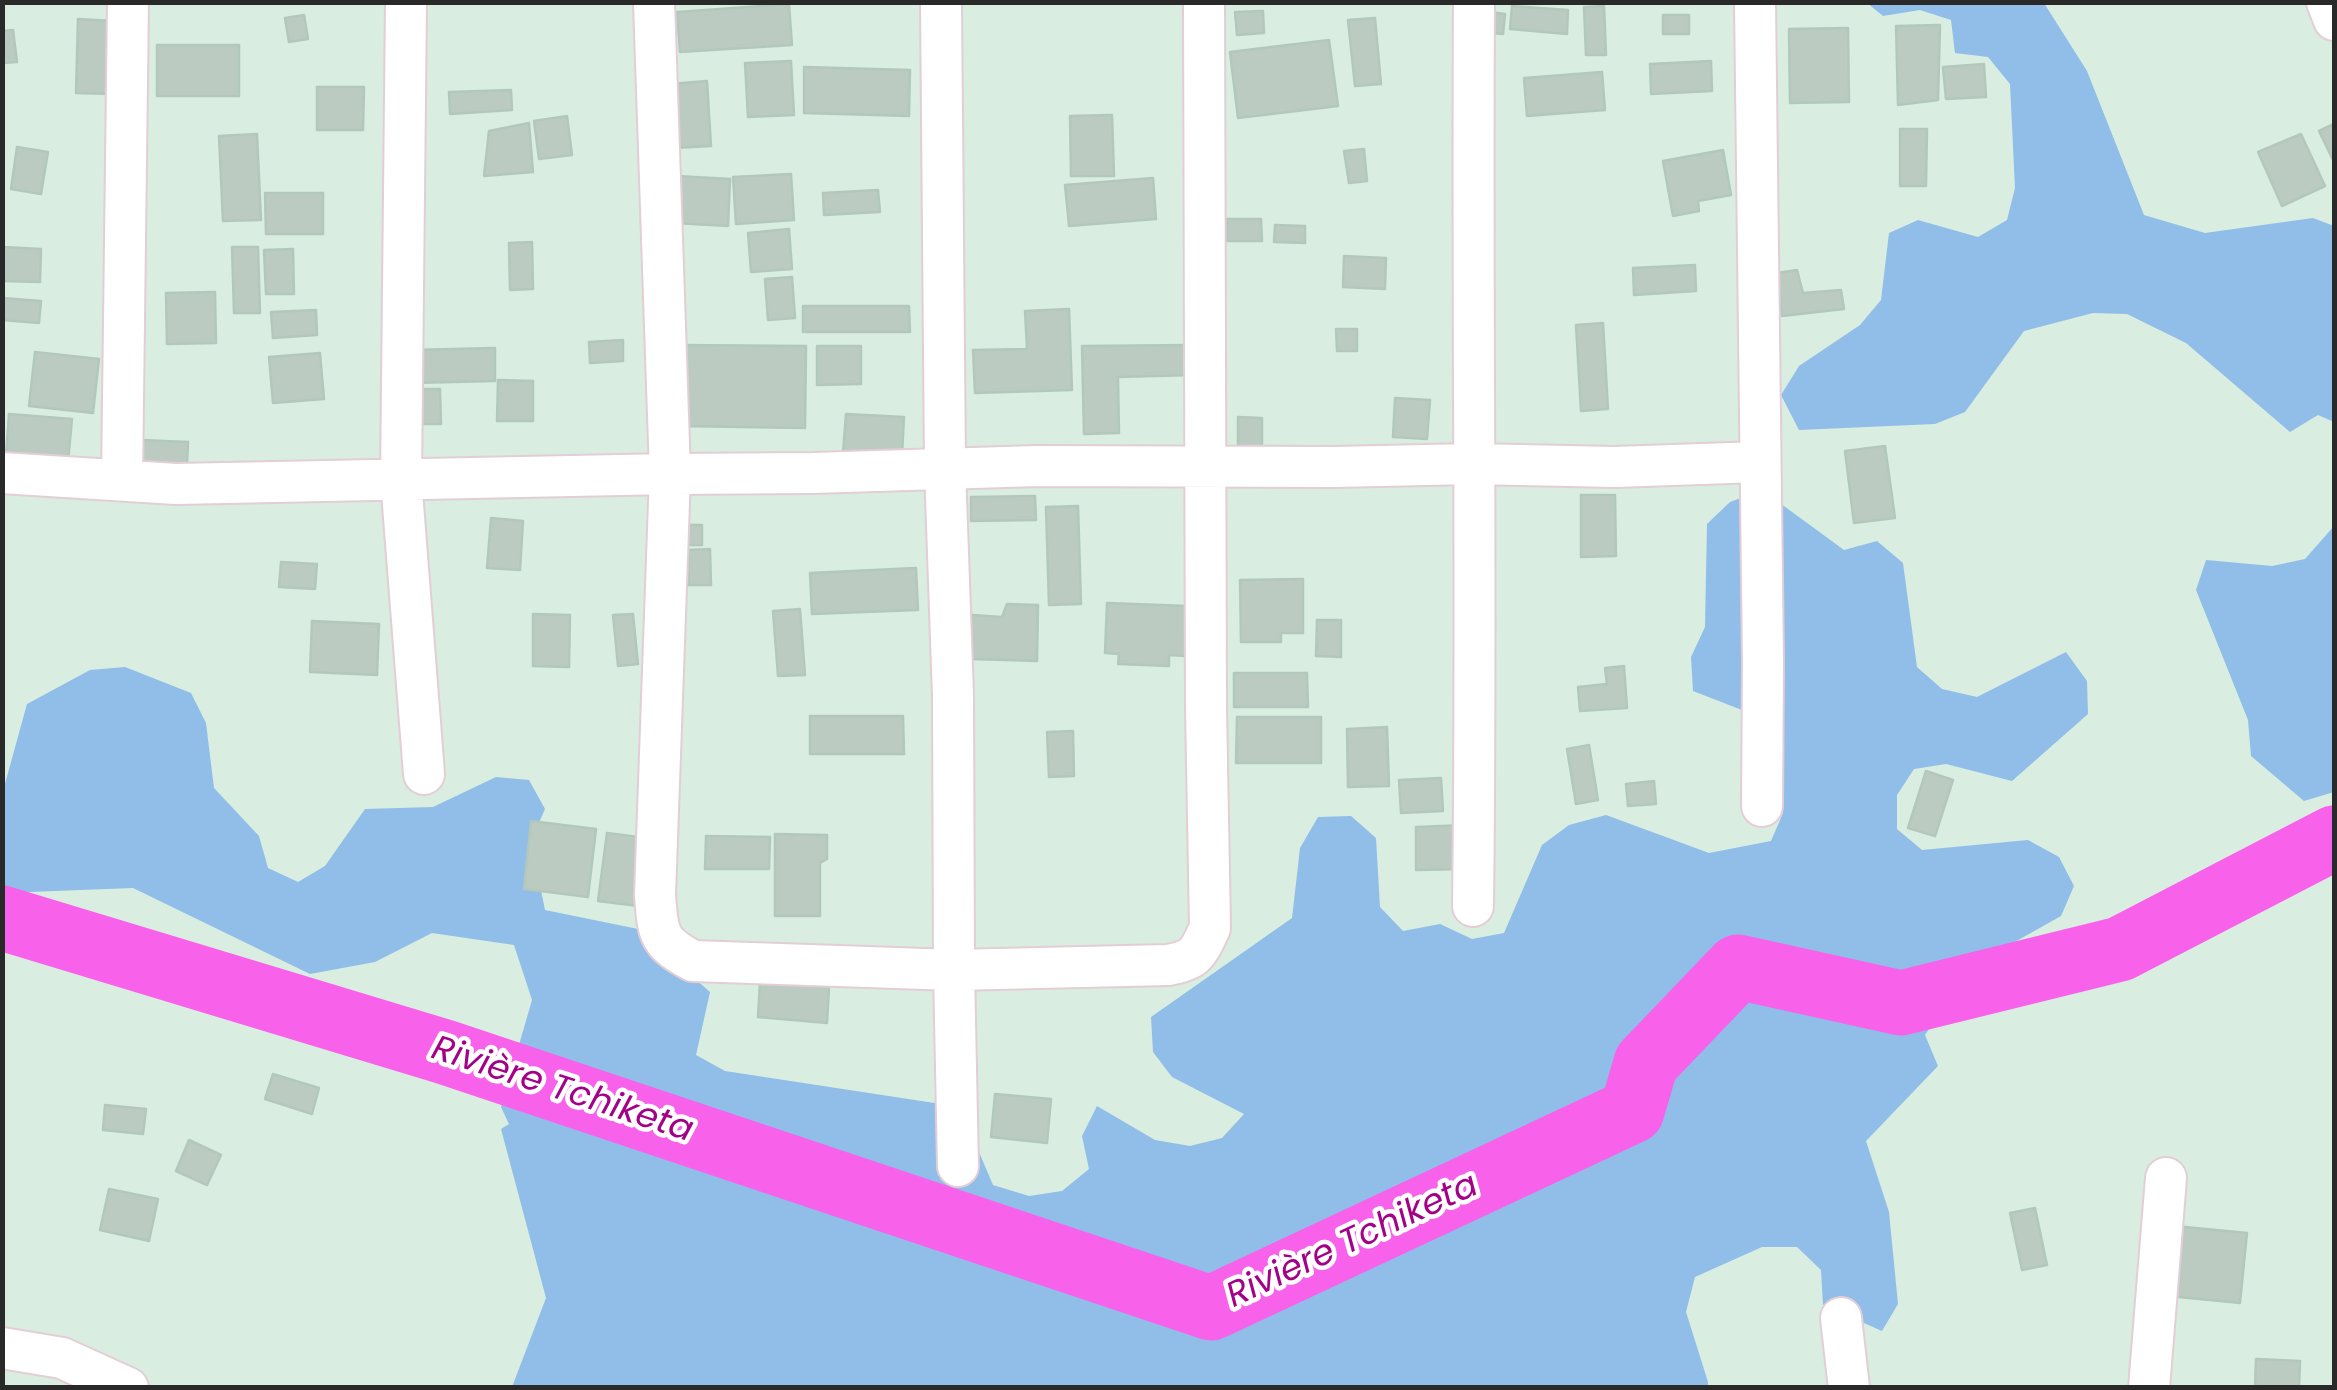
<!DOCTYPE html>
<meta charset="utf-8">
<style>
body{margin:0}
#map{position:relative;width:2337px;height:1390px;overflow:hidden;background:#d9ede1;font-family:Poppins,sans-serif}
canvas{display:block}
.frame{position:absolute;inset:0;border:5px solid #292929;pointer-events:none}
</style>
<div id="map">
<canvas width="2337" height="1390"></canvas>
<div class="frame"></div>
</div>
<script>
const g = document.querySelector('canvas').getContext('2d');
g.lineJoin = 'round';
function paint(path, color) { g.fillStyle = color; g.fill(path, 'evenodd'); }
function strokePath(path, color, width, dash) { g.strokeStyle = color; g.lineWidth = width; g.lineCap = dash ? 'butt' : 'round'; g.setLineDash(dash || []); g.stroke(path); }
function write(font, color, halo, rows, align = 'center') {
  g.font = font + ' Poppins,sans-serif'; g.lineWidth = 9; g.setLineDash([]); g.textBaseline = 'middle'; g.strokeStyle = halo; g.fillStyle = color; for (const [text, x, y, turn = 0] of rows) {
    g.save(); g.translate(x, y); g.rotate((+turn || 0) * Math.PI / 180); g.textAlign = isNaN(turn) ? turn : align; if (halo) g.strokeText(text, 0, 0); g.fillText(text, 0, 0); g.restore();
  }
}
paint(new Path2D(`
 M1867,3H2044L2087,71L2144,215L2205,233L2313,218L2334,226V422L2318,415L2290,432L2186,343L2127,314L2093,313L2024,331L1965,412L1935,424L1799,430L1781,395L1799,366L1860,325L1881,300L1889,233L1918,220L1978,237L2007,220L2015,188L2010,84L1988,57L1955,53L1951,20L1920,10L1883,16Z
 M1762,490L1844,550L1877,541L1903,563L1917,667L1942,689L1977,697L2066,652L2087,681L2088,714L2012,781L1946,764L1914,769L1897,795V829L1922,850L2028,840L2059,857L2074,886L2061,916L1972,966L1925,1035L1938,1066L1866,1141L1889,1212L1898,1304L1882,1331L1823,1305L1821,1270L1797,1247H1762L1695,1277L1686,1312L1708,1382V1387H512L546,1298L501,1129L509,1124L501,1107L532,1000L514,945L432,933L375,962L310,974L133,888L3,893V791L27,704L90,670L125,667L191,693L206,723L214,788L259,836L268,868L298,882L325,866L365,809L433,807L496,777L529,780L545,809L531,841L545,910L638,929L710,992L696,1055L725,1071L941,1104L967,1124L993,1185L1029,1196L1062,1191L1089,1169L1082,1136L1097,1106L1155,1140L1190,1146L1222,1138L1244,1114L1172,1077L1153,1052L1151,1017L1292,918L1300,848L1318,817L1351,816L1376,838L1380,907L1403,931L1440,924L1472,939L1504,933L1542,845L1569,825L1606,815L1709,853L1771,841L1783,813L1777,742L1760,717L1693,691L1691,657L1705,627L1707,524L1730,502Z
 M2334,526V792L2304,801L2251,756L2248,720L2196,590L2206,560L2272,566L2305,559Z`), '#90bee8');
strokePath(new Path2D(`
 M2,918L445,1052L1211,1308L1632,1111L1646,1063L1738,967L1901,1003L2120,949L2334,838`), '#f862eb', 65);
const building = new Path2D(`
 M789,4L792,45L680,52L677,12Z
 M1512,6L1568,10L1567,34L1510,29Z
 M1604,6L1606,55H1586L1584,7Z
 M1263,11L1264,33L1237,35L1235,12Z
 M1483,11L1505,14L1503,34L1481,32Z
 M304,15L308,39L289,42L285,18Z
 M1663,15H1689V34H1663Z
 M1375,18L1381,84L1355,86L1348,20Z
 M78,19L114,21L112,94L76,93Z
 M1940,25L1938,100L1898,105L1896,26Z
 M1848,28L1849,102L1790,103L1789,29Z
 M13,30L17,62L2,63V31Z
 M1329,40L1338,106L1238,118L1230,52Z
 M157,45H239V96H157Z
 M791,61L794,115L748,117L745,63Z
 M1711,61L1712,91L1651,94L1650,64Z
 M1984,64L1986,97L1946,99L1943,67Z
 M804,67L910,70L909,116L804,113Z
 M1602,72L1605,110L1527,116L1524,78Z
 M707,81L711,146L674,148L670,84Z
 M317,87H364L363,130H317Z
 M511,90L512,110L450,114L449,92Z
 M1112,115L1114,176H1071L1070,116Z
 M567,116L572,155L539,159L534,121Z
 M529,123L533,172L484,176L489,131Z
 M2334,124V162L2319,131Z
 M1900,129H1927L1926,186H1900Z
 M257,134L261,220L223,221L219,136Z
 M2301,134L2325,186L2282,206L2258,152Z
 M17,147L48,152L41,194L11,189Z
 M1364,149L1367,181L1349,183L1344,151Z
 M1723,150L1731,195L1698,201L1699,211L1673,216L1663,161Z
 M791,174L794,220L736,224L733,177Z
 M677,176L730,179L728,226L675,223Z
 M1153,178L1156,219L1069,226L1065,185Z
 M878,190L880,212L824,215L823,193Z
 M265,193H323V234H266Z
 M1227,219H1261L1262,241H1227Z
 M1275,225L1305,226V243L1274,242Z
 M789,229L792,269L751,272L748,233Z
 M532,242L533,289L510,290L509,243Z
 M2,247L41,249L40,282L2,281Z
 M232,247H258L260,313H234Z
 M293,249L294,294H266L264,250Z
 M1344,256L1386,258L1385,289L1343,287Z
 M1695,265L1696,291L1634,295L1633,268Z
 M1797,270L1803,293L1841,290L1844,309L1782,316L1777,273Z
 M792,277L795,318L768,320L765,279Z
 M215,292L216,343L167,344L166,293Z
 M2,298L41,301L39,323L2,320Z
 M803,306H909L910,332H803Z
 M1069,309L1072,390L975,393L973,350L1027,349L1025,311Z
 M316,310L317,335L273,338L271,312Z
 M1603,323L1608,409L1581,411L1576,325Z
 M1336,329H1357V351H1337Z
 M623,340V361L590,363L589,342Z
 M680,345L806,346L805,428L679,426Z
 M1192,345L1193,375L1118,377L1119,433L1084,434L1082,346Z
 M817,346H861V384L817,385Z
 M495,348V381L411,383L410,350Z
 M35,352L99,359L93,413L29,406Z
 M320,353L324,399L273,403L269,357Z
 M498,380L533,381V421H497Z
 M412,389H440L441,424H413Z
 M1395,398L1430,400L1427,439L1393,437Z
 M9,414L72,419L68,462L6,456Z
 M846,414L904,417L902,456L843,453Z
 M1238,417L1262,418V447H1238Z
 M142,440L188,442L187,464L141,462Z
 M1885,446L1895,518L1854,523L1845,451Z
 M1581,495H1615L1616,556L1581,557Z
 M1035,496L1036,520L971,521V497Z
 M1078,506L1081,604L1049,605L1046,507Z
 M491,518L523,521L520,570L487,568Z
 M686,525H702V545H686Z
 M710,549L711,585H689L688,550Z
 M281,562L317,564L315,589L279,587Z
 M916,568L918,610L812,614L810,573Z
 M1303,579V633H1281V642H1241L1240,580Z
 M1107,603L1187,606L1186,656L1169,655V666L1118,664L1119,654L1105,653Z
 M1007,604L1038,605L1037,661L971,659L972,615L1002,617Z
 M800,609L805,675L778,676L773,611Z
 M533,614L570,615L569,667L533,666Z
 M633,614L638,664L618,666L613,615Z
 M1317,620H1341V657L1316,656Z
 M312,621L379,624L377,675L310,672Z
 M1624,666L1627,708L1580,711L1578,687L1607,684L1605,668Z
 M1234,673H1307L1308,707H1234Z
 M810,716H903L904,754H810Z
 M1237,717H1321V763H1236Z
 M1387,727L1389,786L1348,787L1347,729Z
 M1073,731L1074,776L1049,777L1047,732Z
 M1589,745L1598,800L1576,804L1567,749Z
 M1926,771L1953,780L1935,836L1908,828Z
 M1441,778L1443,811L1401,813L1399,780Z
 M1654,781L1656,804L1628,806L1626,784Z
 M531,821L596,829L588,897L524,889Z
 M1467,825V869L1416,870V827Z
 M607,833L646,838L638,906L598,901Z
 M775,834L827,835V859L820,863V916H775Z
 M706,836L770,837L769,869H705Z
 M760,982L829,987L827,1023L758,1017Z
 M273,1074L319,1088L312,1114L265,1099Z
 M995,1094L1051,1099L1047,1143L991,1137Z
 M105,1105L146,1109L143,1134L103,1130Z
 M189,1140L221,1155L207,1185L176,1171Z
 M109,1189L158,1199L149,1241L100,1230Z
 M2035,1208L2047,1265L2022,1270L2010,1213Z
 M2175,1226L2247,1233L2240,1303L2168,1296Z
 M2256,1359L2300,1361L2299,1388H2255Z`);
paint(building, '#bccbc2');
strokePath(building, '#b3c8bc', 2.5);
const minor = new Path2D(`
 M406,2L401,479L424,774
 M654,2L670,474L655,895C658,933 657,942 693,961L954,970L1168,965C1197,960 1198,953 1210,928L1206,707L1204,2
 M941,2L945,468L953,696L954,970L958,1166
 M1755,2L1763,663L1762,806
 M2327,2L2334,20
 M2,473L176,484L670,474L813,473L1037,466L1333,467L1473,464L1615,467L1759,462
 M122,480L128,2
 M1473,906C1477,605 1472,304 1474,2
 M1841,1318L1849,1388
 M2,1348L62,1358L128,1388
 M2149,1388L2166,1178`);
strokePath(minor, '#e3ced6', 44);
strokePath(minor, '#fff', 40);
write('italic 35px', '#a30288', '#fff', [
 ["Rivière Tchiketa",562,1091,18],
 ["Rivière Tchiketa",1353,1242,-25]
]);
</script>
